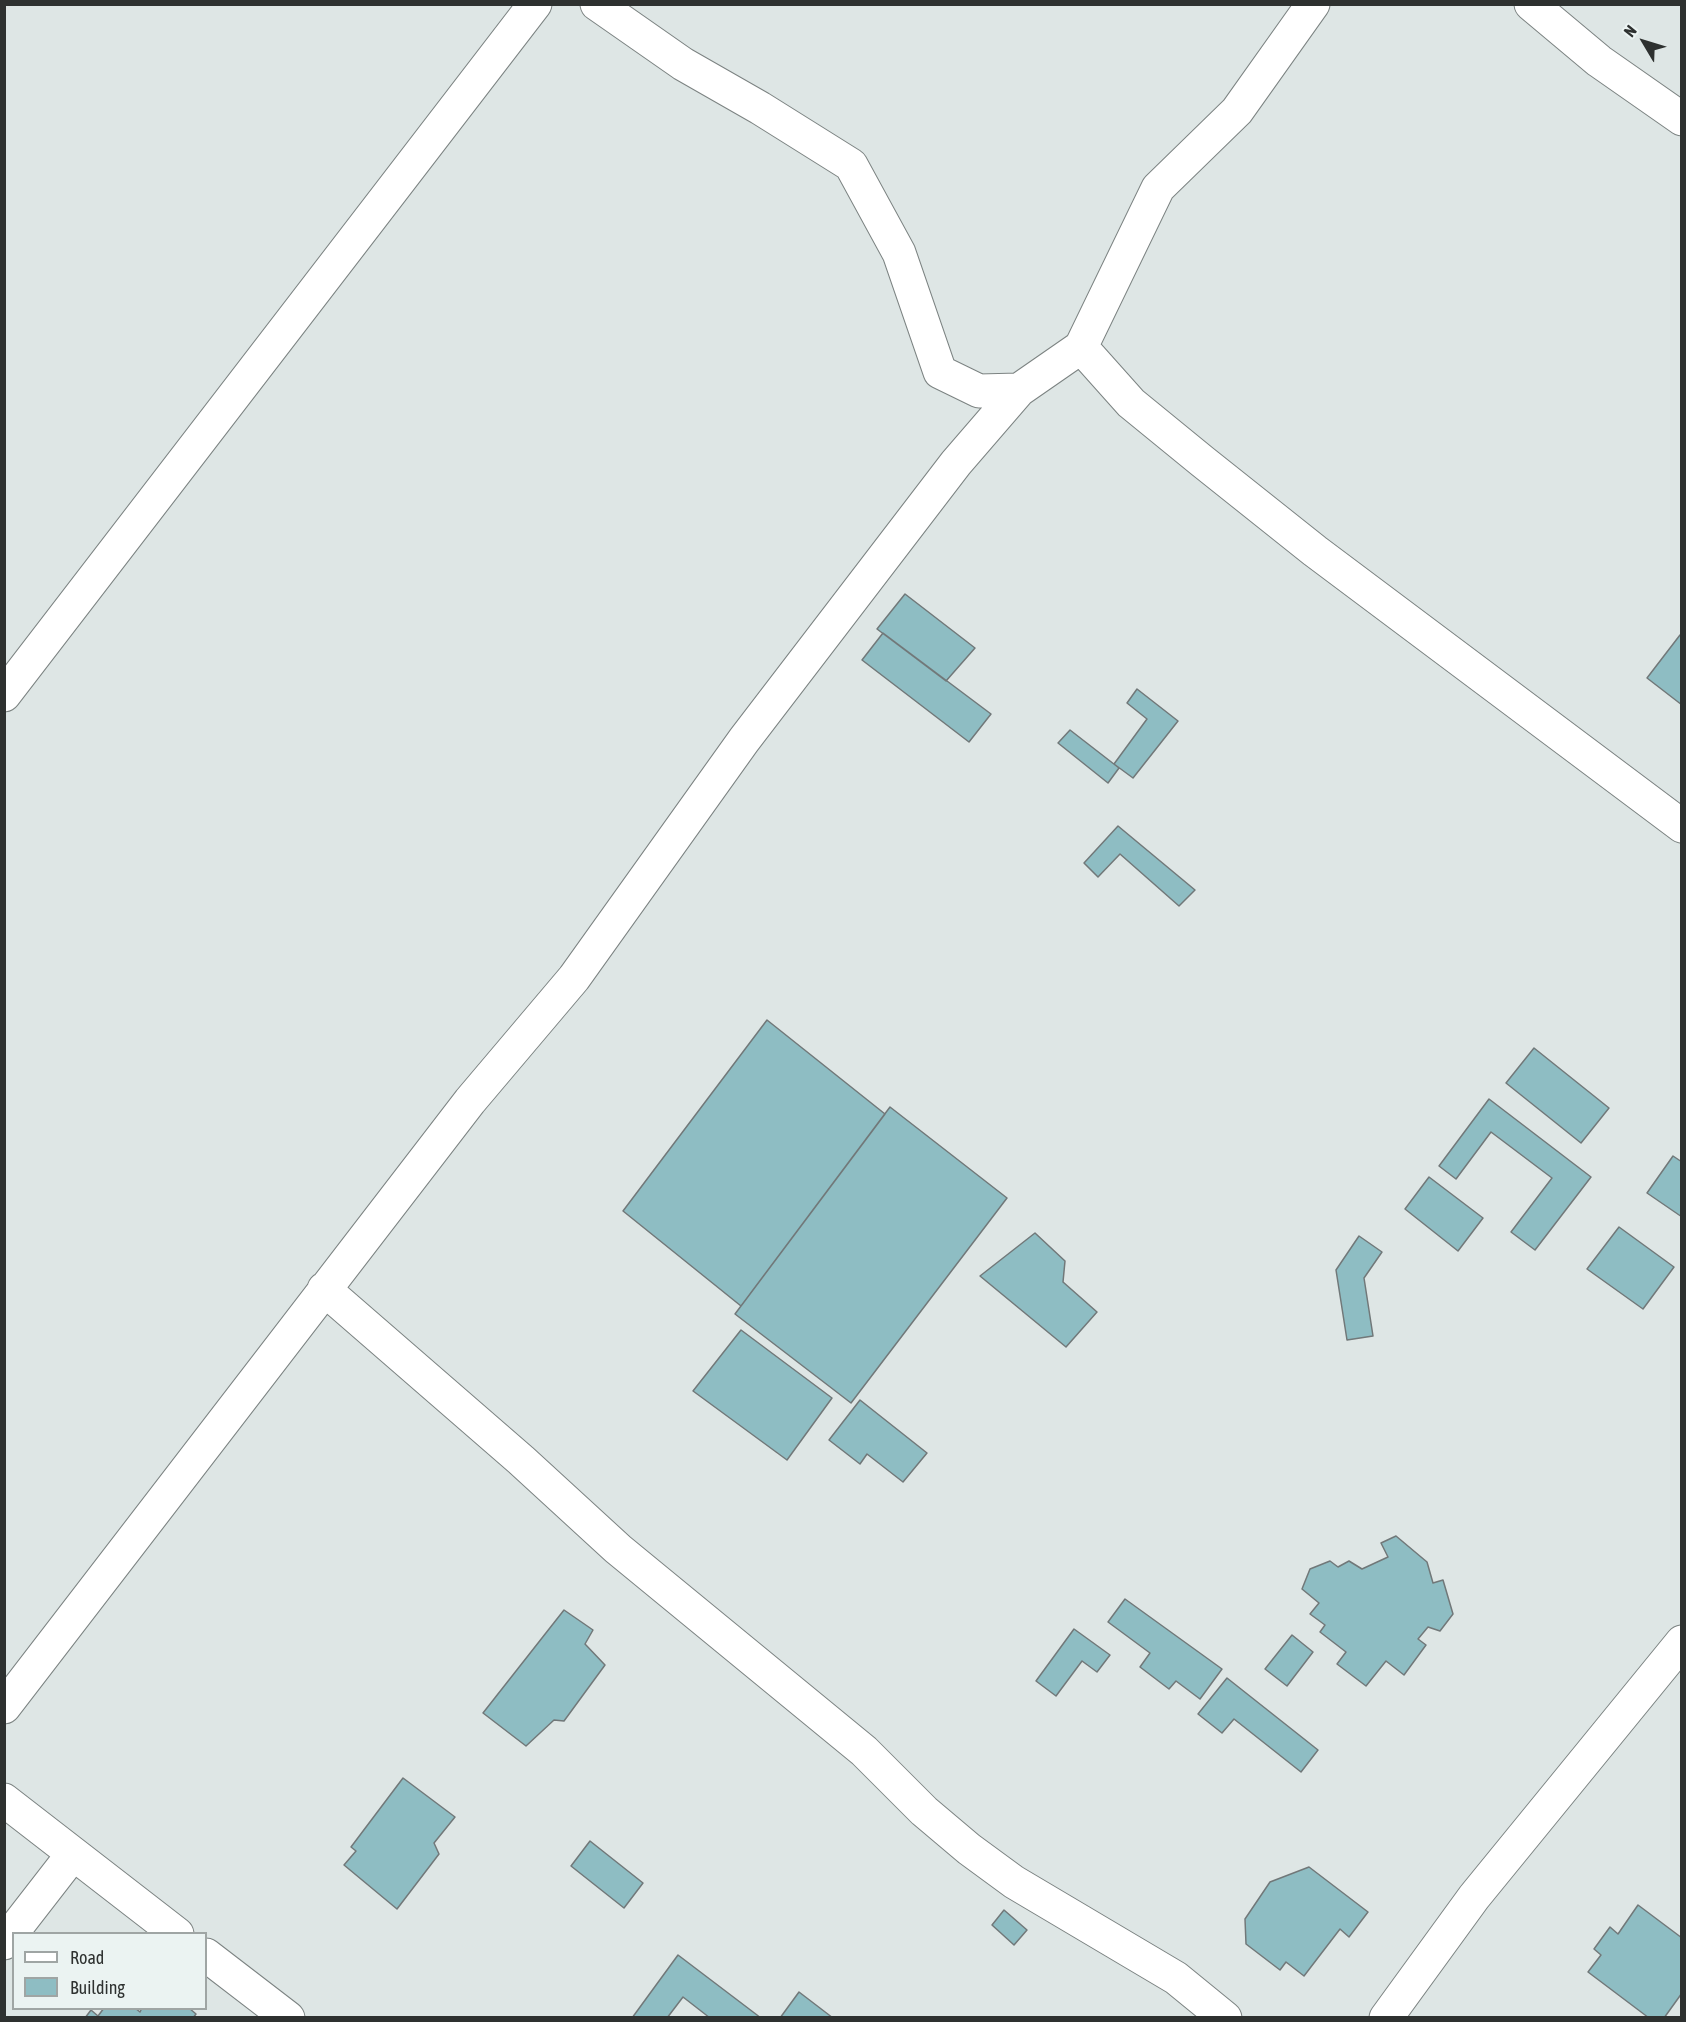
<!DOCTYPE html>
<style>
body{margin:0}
#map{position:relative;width:1686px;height:2022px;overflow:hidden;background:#dee6e5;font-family:"Asap Condensed",sans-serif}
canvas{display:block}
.frame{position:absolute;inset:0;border:6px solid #2e3130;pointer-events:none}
.legend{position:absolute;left:12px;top:1932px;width:195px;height:78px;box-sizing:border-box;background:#ebf3f2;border:2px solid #9fa5a4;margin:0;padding:8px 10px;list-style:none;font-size:18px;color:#2e3130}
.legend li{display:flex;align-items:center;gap:12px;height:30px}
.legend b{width:30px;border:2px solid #9fa5a4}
.north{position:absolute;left:1614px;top:12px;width:60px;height:60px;-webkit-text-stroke:4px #ebf3f2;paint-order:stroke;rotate:308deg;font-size:16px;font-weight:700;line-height:24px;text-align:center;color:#2e3130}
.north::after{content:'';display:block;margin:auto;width:21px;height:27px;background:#2e3130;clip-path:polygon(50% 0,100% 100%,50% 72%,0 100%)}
</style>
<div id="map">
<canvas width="1686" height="2022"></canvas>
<div class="frame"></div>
<ul class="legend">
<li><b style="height:8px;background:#fff"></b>Road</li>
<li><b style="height:16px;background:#8ebdc3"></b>Building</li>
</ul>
<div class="north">N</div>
</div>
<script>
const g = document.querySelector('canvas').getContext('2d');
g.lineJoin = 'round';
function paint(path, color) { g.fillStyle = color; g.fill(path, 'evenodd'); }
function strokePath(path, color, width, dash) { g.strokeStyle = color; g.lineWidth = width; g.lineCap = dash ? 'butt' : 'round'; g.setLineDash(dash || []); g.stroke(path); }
const building = new Path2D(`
 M905,594L975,648L946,681L877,629Z
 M883,633L991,714L969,742L862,660Z
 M1680,635L1682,636V705L1647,678Z
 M1137,689L1178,721L1133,778L1114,764L1147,719L1127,703Z
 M1070,730L1119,768L1108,783L1058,743Z
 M1118,826L1195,890L1179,906L1120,854L1098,877L1084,863Z
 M767,1020L885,1114L741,1306L623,1211Z
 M1534,1048L1609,1108L1581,1143L1506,1083Z
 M1489,1099L1591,1177L1535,1250L1511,1232L1552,1178L1491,1132L1456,1179L1439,1166Z
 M890,1107L1007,1198L851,1403L735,1314Z
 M1673,1156L1682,1162V1217L1647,1193Z
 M1429,1177L1483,1218L1458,1251L1405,1209Z
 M1619,1227L1674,1267L1643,1309L1587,1269Z
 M1035,1233L1065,1261L1063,1282L1097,1312L1066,1347L980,1276Z
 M1359,1236L1382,1252L1364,1278L1373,1336L1347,1340L1336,1270Z
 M741,1330L832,1398L787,1460L693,1391Z
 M860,1400L927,1453L903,1482L867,1454L860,1464L829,1440Z
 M1396,1536L1427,1562L1433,1583L1443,1580L1453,1614L1440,1631L1428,1627L1418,1639L1426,1645L1404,1675L1386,1661L1366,1686L1337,1664L1346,1652L1320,1632L1325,1625L1310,1614L1319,1603L1302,1589L1310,1569L1330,1561L1338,1567L1349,1561L1362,1569L1388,1557L1381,1543Z
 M1125,1599L1222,1669L1200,1699L1176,1681L1169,1689L1140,1667L1150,1653L1108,1622Z
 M564,1610L593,1630L585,1644L605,1665L564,1721L554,1720L526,1746L483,1713Z
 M1074,1629L1110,1655L1097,1672L1082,1661L1056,1696L1036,1681Z
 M1292,1635L1313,1652L1287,1686L1265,1669Z
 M1227,1678L1318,1750L1301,1772L1234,1719L1222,1733L1198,1714Z
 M403,1778L455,1817L434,1843L439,1854L397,1909L344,1865L356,1851L351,1847Z
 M590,1841L643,1883L624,1908L571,1866Z
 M1309,1867L1368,1912L1349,1937L1340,1929L1304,1976L1286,1962L1280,1970L1246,1944L1245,1919L1270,1882Z
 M1638,1905L1682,1938V1993L1664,2018H1649L1588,1972L1601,1955L1594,1949L1610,1927L1618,1934Z
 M1004,1910L1027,1930L1014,1945L992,1925Z
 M678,1955L761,2018H710L683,1997L667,2018H632Z
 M799,1992L833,2018H780Z
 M104,2008H135L140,2012L142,2008H189L196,2014L193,2018H85L91,2010L98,2016Z`);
paint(building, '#8ebdc3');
strokePath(building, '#717879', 1.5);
const street = new Path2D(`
 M597,4L683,64L760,108L851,165L899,253L940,372L979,391L1019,390
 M1531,4L1599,61L1682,119
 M1081,347L1131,403L1202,461L1315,551L1682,826
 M4,695L535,4
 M324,1289L521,1460L618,1549L864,1751L924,1811L969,1849L1014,1882L1176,1978L1225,2018
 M4,1707L470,1101L574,978L744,740L956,463L1019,390L1081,347L1158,188L1237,111L1313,4
 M4,1800L177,1934
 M4,1943L73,1854
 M206,1955L288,2018
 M1386,2018L1474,1897L1682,1642`);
strokePath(street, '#7c8382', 35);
strokePath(street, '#fff', 33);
</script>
